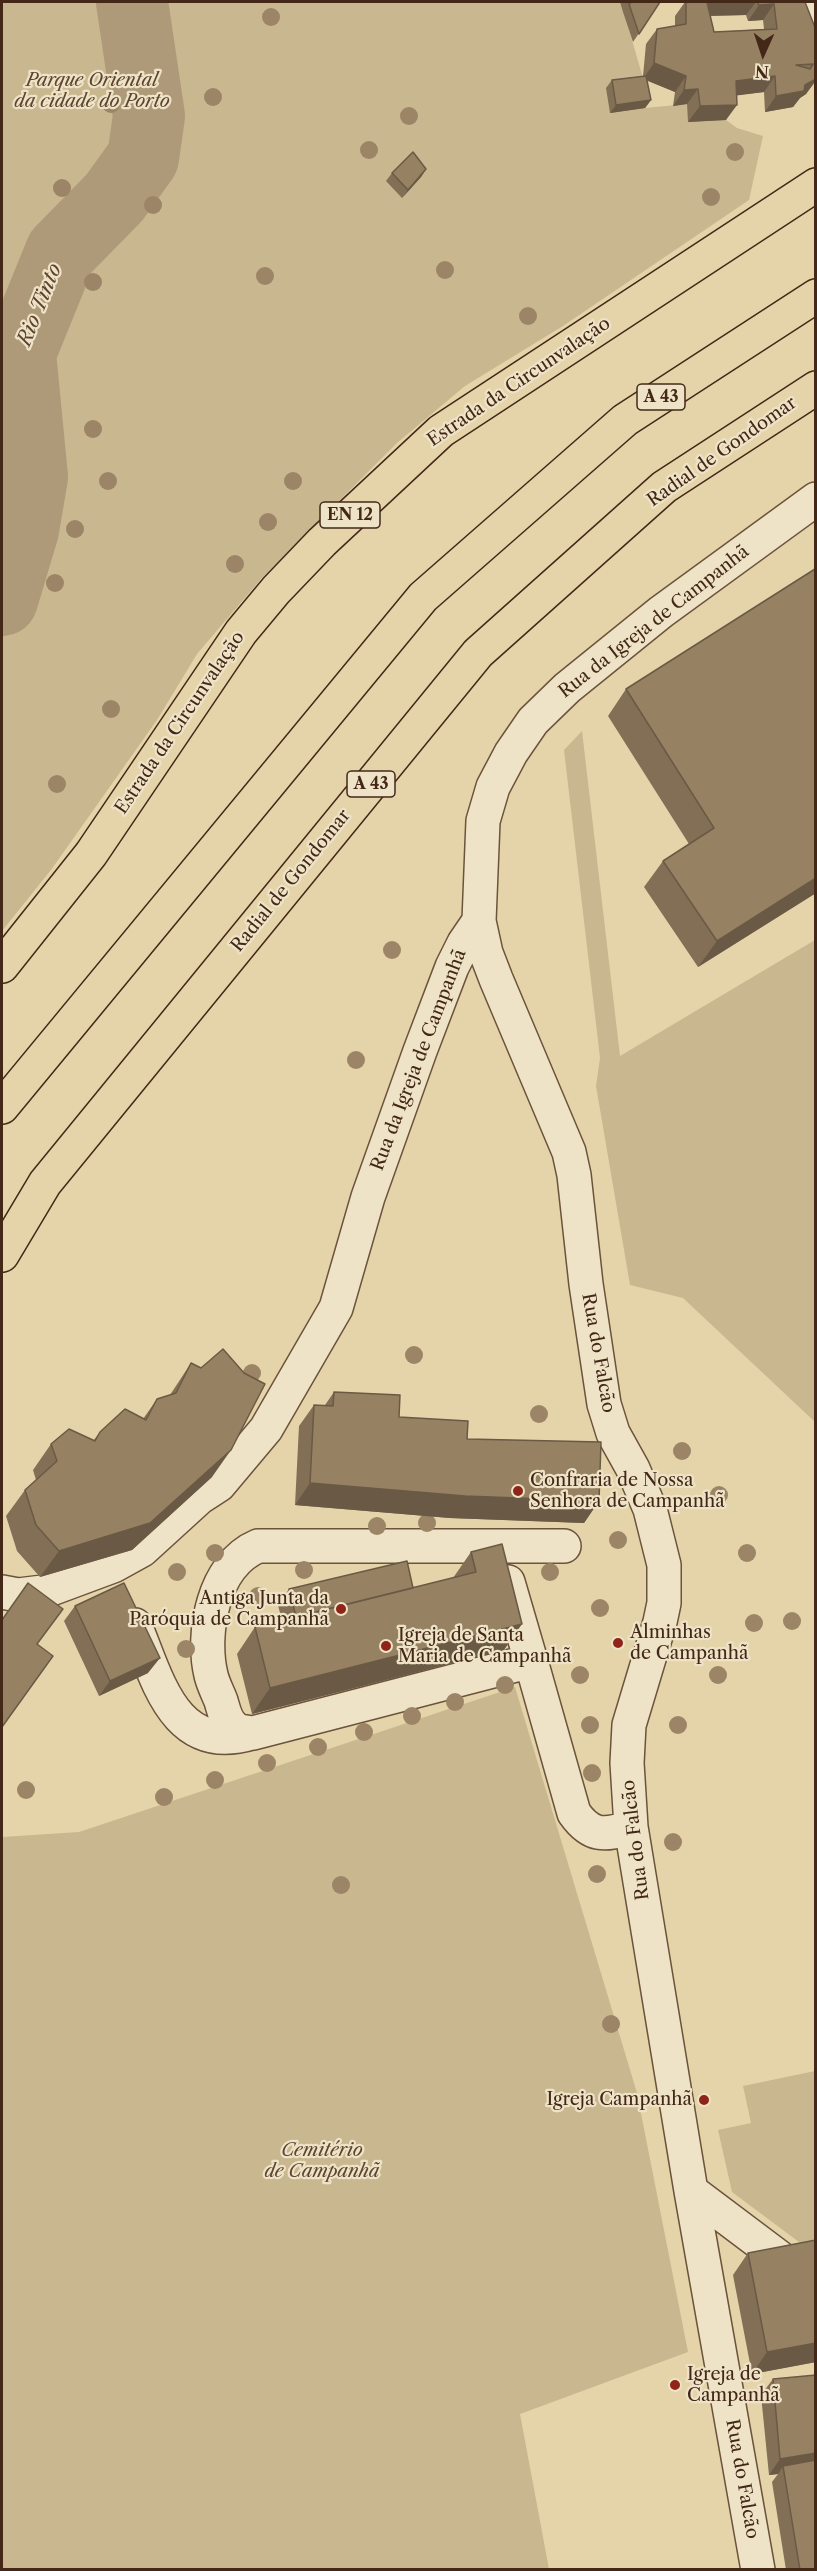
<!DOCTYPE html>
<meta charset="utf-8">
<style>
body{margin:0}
#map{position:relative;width:817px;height:2571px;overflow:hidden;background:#e5d4a9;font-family:"Libre Caslon Text",serif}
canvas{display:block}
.frame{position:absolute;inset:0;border:3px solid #432818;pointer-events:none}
.north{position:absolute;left:733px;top:24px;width:60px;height:60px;-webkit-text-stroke:4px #eee3c7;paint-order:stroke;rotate:183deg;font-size:16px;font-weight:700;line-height:24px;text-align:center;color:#432818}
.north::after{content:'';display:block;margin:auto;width:21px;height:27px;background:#432818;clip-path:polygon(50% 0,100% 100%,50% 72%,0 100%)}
</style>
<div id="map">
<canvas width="817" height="2571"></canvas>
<div class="frame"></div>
<div class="north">N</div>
</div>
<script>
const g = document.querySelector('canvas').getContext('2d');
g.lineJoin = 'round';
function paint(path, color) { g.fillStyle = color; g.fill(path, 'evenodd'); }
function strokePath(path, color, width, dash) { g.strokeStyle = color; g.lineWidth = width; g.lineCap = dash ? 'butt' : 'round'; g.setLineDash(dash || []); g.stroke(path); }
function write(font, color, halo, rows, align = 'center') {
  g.font = font + ' "Libre Caslon Text",serif'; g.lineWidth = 4.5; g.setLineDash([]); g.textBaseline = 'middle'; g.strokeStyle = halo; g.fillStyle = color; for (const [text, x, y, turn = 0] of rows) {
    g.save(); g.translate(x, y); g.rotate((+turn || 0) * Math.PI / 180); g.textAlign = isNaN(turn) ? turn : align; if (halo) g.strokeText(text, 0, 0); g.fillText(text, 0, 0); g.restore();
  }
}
paint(new Path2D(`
 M2,2H621L643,78L645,108L687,104L689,122L726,120L737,128L763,136L749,200L563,326L465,386L397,443L261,579L197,654L157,720L51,870L2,931Z
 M582,731L620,1056L815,940V1422L683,1298L630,1285L596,1086L600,1058L564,750Z
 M515,1687L637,2093L688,2352L520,2414L549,2569H2V1837L79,1832Z
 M815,2071V2254L732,2192L718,2130L751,2123L743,2086Z`), '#c9b790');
strokePath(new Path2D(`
 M2,600L23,530L32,477L20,353L61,252L114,198L143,158L149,116L132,2`), '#ae9a78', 72);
const street = new Path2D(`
 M803,2L816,30
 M564,1546H258C213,1565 201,1633 211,1675C213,1684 218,1693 221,1701C224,1711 226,1723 236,1729C240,1732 248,1732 253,1733L531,1661L574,1813C591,1837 604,1836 631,1827
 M508,1582L531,1661
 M2,1592L18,1595L43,1592L113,1566L142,1550L199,1498L219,1485L266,1429L336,1308L368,1197L420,1051L452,967L464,943L479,921
 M135,1625C158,1680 174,1756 252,1733
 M691,2191L816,2285
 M758,2570L691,2191L631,1827L627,1763L629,1725L660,1622L664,1603V1565L650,1509L633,1469L613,1433L604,1404L586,1284L574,1175L569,1152L496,979L486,953L479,921L483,821L493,787L511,753L533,721L567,688L661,612L816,499`);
const primary = new Path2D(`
 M2,966L91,854L241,632L276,590L322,542L441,431L816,185`);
const highway = new Path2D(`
 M2,1107L423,597L625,420L816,296
 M2,1255L45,1183L478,653L664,487L816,388`);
strokePath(street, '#6c533c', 36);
strokePath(primary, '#432818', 36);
strokePath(highway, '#432818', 36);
strokePath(street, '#eee3c7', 33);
strokePath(primary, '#e5d4a9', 33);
strokePath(highway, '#e5d4a9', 33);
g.fillStyle = '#9b8566';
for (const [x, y] of [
 [271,17],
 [213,97],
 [111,104],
 [409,116],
 [369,150],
 [735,152],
 [62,188],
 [711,197],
 [153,205],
 [445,270],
 [265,276],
 [93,282],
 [528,316],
 [93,429],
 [108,481],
 [293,481],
 [268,522],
 [75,529],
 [235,564],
 [55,583],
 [111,709],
 [57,784],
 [392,950],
 [356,1060],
 [414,1355],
 [252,1373],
 [539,1414],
 [682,1451],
 [719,1495],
 [427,1523],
 [377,1526],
 [618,1540],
 [215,1553],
 [747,1553],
 [304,1570],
 [177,1572],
 [550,1572],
 [258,1596],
 [600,1608],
 [792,1621],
 [754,1623],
 [186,1649],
 [580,1675],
 [718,1675],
 [505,1685],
 [455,1702],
 [412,1716],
 [590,1725],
 [678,1725],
 [364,1732],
 [318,1747],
 [267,1763],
 [592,1773],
 [215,1780],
 [26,1790],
 [164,1797],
 [673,1842],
 [597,1874],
 [341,1885],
 [611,2024]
]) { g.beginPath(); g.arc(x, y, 9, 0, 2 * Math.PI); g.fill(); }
paint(new Path2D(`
 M620,2H660L633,42L623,12Z
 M685,2H805L816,30V81L806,94L800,98L793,107L765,112L764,92L737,95L726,120L688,122L687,104L673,106L675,92L647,80L651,100L645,108L610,113L606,88L612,80L643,76L646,44L657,29L675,26V16ZM746,15L748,21L763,20L764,29L714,32L710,16Z
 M426,169L421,177L402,198L386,181L392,173Z
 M815,569L816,893L698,967L644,887L663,861L689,844L608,716L626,689Z
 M191,1363L212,1477L132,1550L40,1577L17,1551L6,1516L25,1490L36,1480L33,1470L51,1444L93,1441L100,1432L143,1419L157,1399L170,1395Z
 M334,1392L399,1417L467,1439L599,1501L584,1523L450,1518L295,1505L299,1426L314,1405H325Z
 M471,1552L504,1650L252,1714L237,1654L255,1627L282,1621L278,1605L289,1589L413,1588L453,1578Z
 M75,1606L148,1673L99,1696L64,1621Z
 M816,2240V2362L752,2374L733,2275L748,2253Z
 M773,2379L816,2570H786L772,2482L778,2474L769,2475L761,2395Z`), '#826f55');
paint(new Path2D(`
 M705,2H756L746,15L696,16Z
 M774,4L763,20L748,21L759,5Z
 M654,63L686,76L675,92L643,79Z
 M775,76L764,92L725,97L736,81Z
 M816,79L806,94L800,98L793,107L765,112L776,96L805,85Z
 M698,89L687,104L673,106L684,90Z
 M651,100L645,108L610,113L616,105Z
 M737,105L726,120L688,122L700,106Z
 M426,169L421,177L402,198L408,190Z
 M816,878V893L698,967L717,941Z
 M231,1450L212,1477L132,1550L40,1577L59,1551Z
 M310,1483L599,1501L584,1523L450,1518L295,1505Z
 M522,1624L504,1650L252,1714L270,1688Z
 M160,1658L148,1673L99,1696L110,1681Z
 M816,2343V2362L752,2374L767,2352Z
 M816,2453V2467L783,2466L778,2474L769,2475L780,2459Z`), '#6a5a45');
const building = new Path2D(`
 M632,2H660L639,34L629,4Z
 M686,2H707L714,32L777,29L774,4L759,5L757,2H805L816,30V79L805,85L804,91L776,96L775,76L736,81L737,105L700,106L698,89L684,90L686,76L654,63L657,29L686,24ZM813,64L810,69L796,65Z
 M646,76L651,100L616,105L612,80Z
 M413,152L426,169L408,190L392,173Z
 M815,569L816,878L717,941L663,861L714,828L626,689Z
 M223,1349L244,1373L265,1384L231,1450L150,1523L59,1551L36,1525L25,1490L57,1461L51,1444L69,1429L95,1441L100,1432L125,1409L146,1420L157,1399L176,1393L191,1363L201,1368Z
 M334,1392L400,1395L399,1417L468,1421L467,1439L601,1442L599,1501L465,1496L310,1483L314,1405L333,1406Z
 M502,1544L522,1624L270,1688L255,1627L476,1572L471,1552Z
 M407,1561L413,1588L296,1617L289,1589Z
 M28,1583L63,1609L37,1644L53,1656L2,1727V1620Z
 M124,1583L160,1658L110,1681L75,1606Z
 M816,2240V2343L767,2352L748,2253Z
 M816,2375V2453L780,2459L773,2379Z
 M816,2460V2570H800L783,2466Z`);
paint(building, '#978163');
strokePath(building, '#6a5a45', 1.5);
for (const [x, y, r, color] of [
 [518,1491,6,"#8f2418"],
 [341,1609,6,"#8f2418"],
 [618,1643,6,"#8f2418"],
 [386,1646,6,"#8f2418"],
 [704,2100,6,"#8f2418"],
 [675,2385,6,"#8f2418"]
]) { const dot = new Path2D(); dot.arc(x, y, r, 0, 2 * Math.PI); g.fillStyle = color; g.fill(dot); strokePath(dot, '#eee3c7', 2); }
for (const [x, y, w] of [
 [661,397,48],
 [350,515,60],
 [371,784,48]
]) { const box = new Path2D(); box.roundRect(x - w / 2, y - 13, w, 26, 4.5); g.fillStyle = '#eee3c7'; g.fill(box); strokePath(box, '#432818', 1.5); }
write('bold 16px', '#432818', null, [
 ["A 43",661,397],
 ["EN 12",350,515],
 ["A 43",371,784]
]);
write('italic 18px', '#5e4530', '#eee3c7', [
 ["Parque Oriental",92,81],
 ["da cidade do Porto",92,102],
 ["Cemitério",322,2151],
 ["de Campanhã",322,2172]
]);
write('18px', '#432818', '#eee3c7', [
 ["Estrada da Circunvalação",519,382,-34],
 ["Radial de Gondomar",722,452,-35],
 ["Rua da Igreja de Campanhã",654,622,-38],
 ["Estrada da Circunvalação",180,723,-56],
 ["Radial de Gondomar",291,881,-51],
 ["Rua da Igreja de Campanhã",419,1060,-69],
 ["Rua do Falcão",598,1353,80],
 ["Rua do Falcão",636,1840,-97],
 ["Rua do Falcão",742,2479,80]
]);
write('18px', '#432818', '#eee3c7', [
 ["Confraria de Nossa",530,1481],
 ["Senhora de Campanhã",530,1502],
 ["Antiga Junta da",329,1599,"right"],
 ["Paróquia de Campanhã",329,1620,"right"],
 ["Alminhas",630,1633],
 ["de Campanhã",630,1654],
 ["Igreja de Santa",398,1636],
 ["Maria de Campanhã",398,1657],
 ["Igreja Campanhã",692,2100,"right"],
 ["Igreja de",687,2375],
 ["Campanhã",687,2396]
], 'left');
write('italic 20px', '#5e4430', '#eee3c7', [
 ["Rio Tinto",40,305,-68]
]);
</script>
